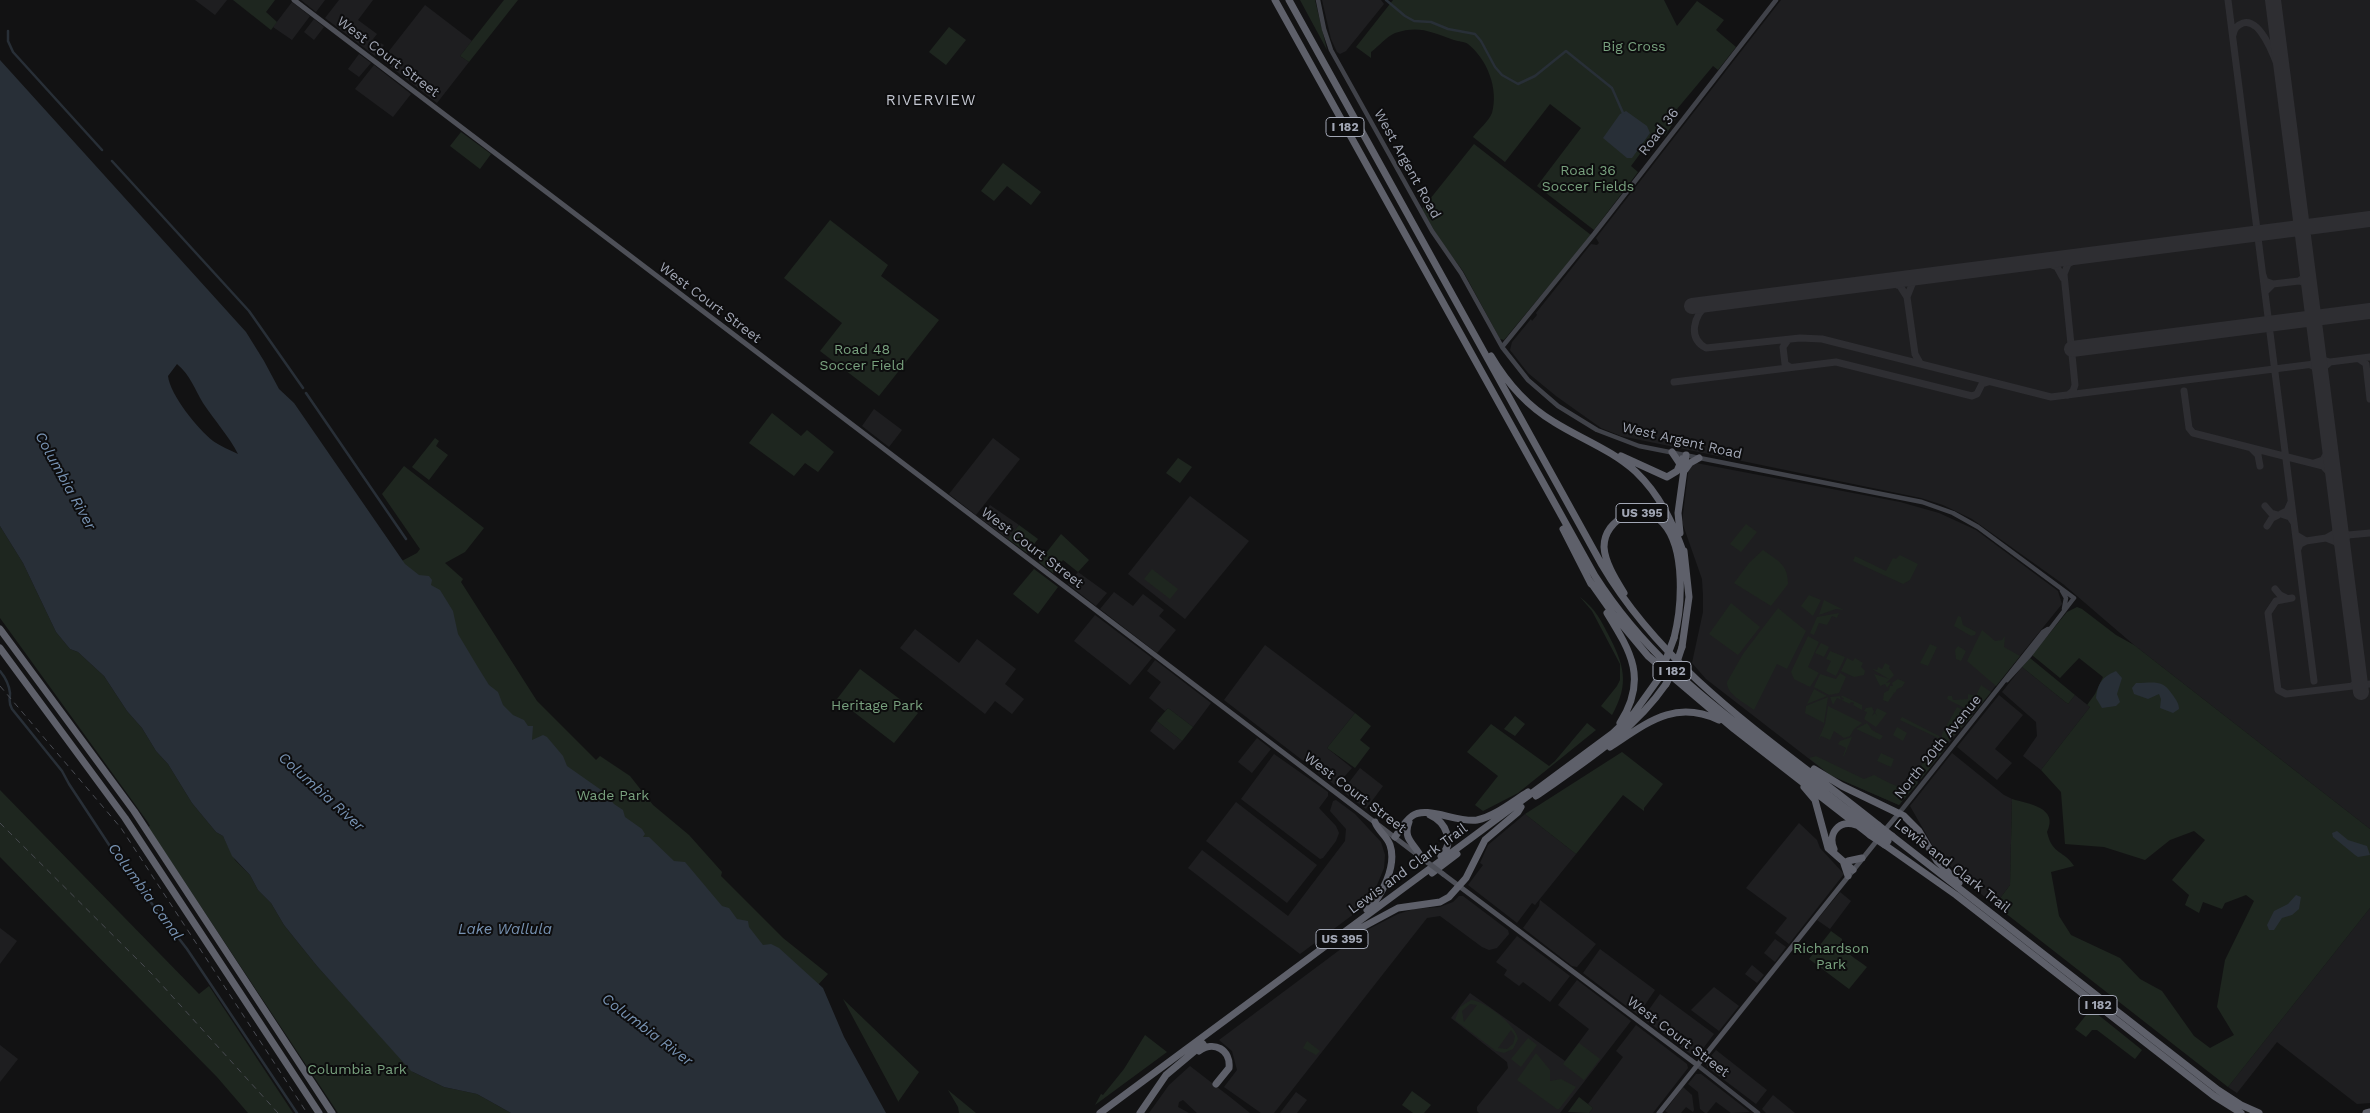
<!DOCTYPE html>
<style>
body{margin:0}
canvas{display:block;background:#121213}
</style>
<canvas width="2370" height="1113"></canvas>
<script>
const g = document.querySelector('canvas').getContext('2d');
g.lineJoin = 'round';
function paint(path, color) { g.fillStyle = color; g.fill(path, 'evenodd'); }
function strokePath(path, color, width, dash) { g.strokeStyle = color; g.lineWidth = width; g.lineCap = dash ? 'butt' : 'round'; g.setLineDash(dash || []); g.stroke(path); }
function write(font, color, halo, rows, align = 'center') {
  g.font = font + ' "Work Sans",sans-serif'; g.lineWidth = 4; g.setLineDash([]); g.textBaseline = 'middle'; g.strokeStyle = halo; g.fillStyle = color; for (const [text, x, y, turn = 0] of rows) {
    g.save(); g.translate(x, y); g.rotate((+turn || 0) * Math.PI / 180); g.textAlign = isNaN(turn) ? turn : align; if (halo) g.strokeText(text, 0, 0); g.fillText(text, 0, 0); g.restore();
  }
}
paint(new Path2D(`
 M195,0H227L215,15Z
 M301,0H325L316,12Z
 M339,0H373L358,20L377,34L373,39L384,45L375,56L325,18Z
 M1322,0H1381L1384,4L1346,51L1340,54L1337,52L1331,39Z
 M1781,0H2370V829L2134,645L2063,584L1972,519L1943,505L1921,498L1621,436L1601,428L1556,396L1528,373L1510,350L1512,342L1531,319L1532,321L1537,315L1536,313L1591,244L1597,245L1599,243L1596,238Z
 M292,2L310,16L292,40L273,27Z
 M425,5L472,41L460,56L469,62L437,103L382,60Z
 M314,19L324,27L314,40L304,32Z
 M359,54L371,63L359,77L348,69Z
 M374,65L411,94L393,117L355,89Z
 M874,409L902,430L889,447L862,426Z
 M993,438L1020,459L976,515L949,494Z
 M1696,463L1900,502L1939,513L1976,530L2058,591L2062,604L1899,805L1830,775L1706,679L1692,663L1703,612V595L1702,579L1682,522L1689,466Z
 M1190,496L1249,541L1185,619L1128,574Z
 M990,505L1019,525L1008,539L980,518Z
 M1078,572L1107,593L1096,606L1068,584Z
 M1114,592L1133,606L1143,594L1164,610L1159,616L1176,630L1157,653L1100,609Z
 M1095,615L1152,658L1130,685L1074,641Z
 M915,629L959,663L977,639L1016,669L1005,684L1024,699L1012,714L995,701L985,714L900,648Z
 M1265,645L1355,713L1327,748L1352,768L1336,786L1224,700Z
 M1155,660L1211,703L1193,727L1168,708L1165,711L1149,698L1161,682L1147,671Z
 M2022,667L2068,704L2075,695L2090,707L2041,770L2023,756L2037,736L2036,722L2002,692Z
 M1999,695L2023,715L1995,749L2012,763L1997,780L1957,747Z
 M1157,721L1182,741L1174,750L1150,731Z
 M1257,738L1271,749L1252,773L1238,762Z
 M1952,753L2004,795L2012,799L2010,885L1995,905L1970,885L1937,853L1910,806Z
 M1274,754L1328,792V796L1319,808L1336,826L1339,833L1336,841L1323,858L1320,859L1241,799Z
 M1360,768L1383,786L1366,809L1345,793L1344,789Z
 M1336,800L1355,814L1381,842L1385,855L1384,868L1370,902L1300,954L1188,868L1202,850L1288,916L1345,841L1346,829L1330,811L1333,801Z
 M1236,802L1317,865L1287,903L1206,841Z
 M1525,814L1576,854L1535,905L1532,903L1517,923L1468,885L1483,865L1480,863L1488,845Z
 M1799,823L1817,840L1820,848L1844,874L1789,944L1775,933L1787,918L1746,888Z
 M1840,892L1851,901L1830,929L1817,920Z
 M1459,896H1463L1508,930L1509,934L1497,948L1489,950L1482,947L1440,916L1427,918L1274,1113H1261L1224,1087L1237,1070L1232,1051L1219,1040L1365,931L1398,914L1414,909L1440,907L1453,902Z
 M1540,900L1596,944L1577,967L1572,966L1523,928L1539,906Z
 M2370,908V1103L2357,1104L2277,1042L2237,1093L2228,1087Z
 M0,928L17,941L0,964Z
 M1517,936L1570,976L1550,1002L1523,982L1519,986L1504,975L1507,970L1496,962Z
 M1775,939L1786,947L1775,962L1764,953Z
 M1600,949L1655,990L1638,1015L1583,973Z
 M1752,965L1764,975L1757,983L1745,974Z
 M1577,980L1631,1021L1560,1113H1479L1477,1111V1107L1508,1068L1507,1062L1451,1018L1470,993L1565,1061L1589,1029L1558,1005Z
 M1714,987L1739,1006L1719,1031L1691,1010Z
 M1660,994L1714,1034L1698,1055L1693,1056L1643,1018Z
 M1636,1025L1687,1064L1688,1068L1653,1113H1589L1593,1108L1588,1104L1623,1057L1616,1051Z
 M0,1045L18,1059L0,1082Z
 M1716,1050L1767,1090L1756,1104L1707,1067L1706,1062Z
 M1190,1066L1230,1097L1250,1113H1197L1183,1100L1179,1102L1178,1107L1189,1113H1149L1169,1085Z
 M1696,1074H1701L1750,1112L1731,1113L1716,1102L1707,1113H1705L1700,1109L1698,1092L1688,1084Z
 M1683,1087L1692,1095L1694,1110L1693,1112L1686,1107L1681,1113H1668L1665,1111Z
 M1296,1092L1307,1100L1297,1113H1280Z
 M1773,1095L1795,1113H1766L1762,1109Z`), '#1e1e20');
paint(new Path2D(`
 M233,0H275L266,12L277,22L271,30Z
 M504,0H518L469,62L460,56Z
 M1300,0H1315L1327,50Z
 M1393,0H1664L1677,26L1697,1L1724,20L1716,30L1736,47L1718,70L1713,66L1677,109L1680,112L1665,136L1657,131L1631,166L1638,172L1594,230L1537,186L1581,128L1550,104L1505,162L1473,137C1478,130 1489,121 1492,113C1499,89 1487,59 1468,44C1464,41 1459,42 1454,40C1431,32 1419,25 1395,33C1386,37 1379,46 1371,52V58L1356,47Z
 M949,27L966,40L946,65L929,52Z
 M461,132L491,154L480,169L450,146Z
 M1474,144L1591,235L1504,340L1500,339L1463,271L1439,239L1422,209Z
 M1003,163L1041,192L1031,205L1007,186L994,201L981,191Z
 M830,220L888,265L881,276L939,320L879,396L820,351L842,323L784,278Z
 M772,413L801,436L807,430L834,452L818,472L805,463L794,476L749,443Z
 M435,438L439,441L436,446L448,455L429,480L412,467Z
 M1178,458L1192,467L1180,483L1166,473Z
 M404,466L484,528L465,552L445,563L463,579L461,582L537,701L596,760L600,756L630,776L653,805L689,835L722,872L721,876L783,938L828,974L816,987L805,983L549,769L398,563L417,553L420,549L382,494Z
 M1746,524L1757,532L1741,552L1730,544Z
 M1019,525L1038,539L1027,553L1008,539Z
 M0,526L23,563L56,632L70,649L78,652L104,676L127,711L142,728L156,751L168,764L192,803L216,832L223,836L235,860L250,875L258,890L271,903L284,925L317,966L413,1072L444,1087L477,1094L511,1113H338L148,827L150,826L147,821L0,618Z
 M1061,534L1089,560L1078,572L1063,560L1053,573L1039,562Z
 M1763,550C1778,561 1788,564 1788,584L1771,606L1734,583L1749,563Z
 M1900,555L1918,564L1910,580L1903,584L1853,561L1855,556L1886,571L1893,558L1896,559Z
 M1034,569L1058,587L1038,614L1013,594Z
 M1152,569L1178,589L1170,599L1144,579Z
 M1809,595L1821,600L1813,616L1801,606Z
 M1580,597C1595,609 1599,617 1608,634C1624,665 1630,683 1612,715L1601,706L1617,686L1620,680V664L1592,611Z
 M1824,600L1844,610L1836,609L1819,615Z
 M1731,603L1760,627L1738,655L1709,634Z
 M2077,607L2082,609L2116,635L2134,645L2370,829V908L2228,1087L1995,905L2010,885L2012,799C2028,804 2059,807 2047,832C2052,855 2065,851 2074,866L2051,872L2059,916L2071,935L2120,958L2140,979L2162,991L2194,1036L2210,1048L2234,1035L2217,1007L2225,960L2254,901L2246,895L2225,903L2222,909L2203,902L2199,913L2185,905L2189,895L2172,880L2205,840L2194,831L2170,840L2145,860L2104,847L2065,844L2061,792L2041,770L2090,707L2087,705L2095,694L2103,677L2079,658L2060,678L2032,655L2067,612Z
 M1778,608L1806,631L1787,669L1777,664L1754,710C1745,703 1726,694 1727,682L1743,654Z
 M1839,613L1837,618L1832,616L1827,625L1819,623L1814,635L1810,633L1817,617Z
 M1958,616L1961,617L1963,625L1976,632L1975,635L1971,636L1954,626Z
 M1982,630L1995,641L2002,640L2005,636L2004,647L2020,656L1996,686L1967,661Z
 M1808,636L1819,642L1808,667L1819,673L1810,687L1794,679L1791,672Z
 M1821,643L1829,647L1824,657L1815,653Z
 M1930,644L1937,647L1928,666L1920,663Z
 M1958,646L1966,651L1961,661L1956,659L1955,650Z
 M1830,651L1845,657L1836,676L1826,671L1831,661L1826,659Z
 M1847,658L1853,661L1855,658L1863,663L1861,667L1865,671L1864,675L1854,677L1841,671Z
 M2030,658L2075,695L2068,704L2022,667Z
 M1885,663L1890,666L1889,668L1894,675L1886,683L1891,682L1887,688L1885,684L1880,686L1874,674L1889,679L1872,669L1877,670L1878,667L1882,669Z
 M860,669L918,713L894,743L837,699Z
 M1840,673L1846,677L1839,693L1829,695L1814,687L1820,674L1836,679Z
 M1898,679L1905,682L1902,687L1897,689L1895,693L1893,692L1894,693L1888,702L1883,700L1884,693L1889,690L1890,686H1893L1892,683Z
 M1981,685L1991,692L1974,713L1947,699L1948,696H1952L1953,700L1968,699V694L1976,696Z
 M1814,689L1827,696L1807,704Z
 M1840,696L1841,700L1844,699L1841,696H1843L1862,705V710L1853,705L1854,703L1851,702L1850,704L1837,698L1833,705L1830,697Z
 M1828,697L1824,723L1805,713L1806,706Z
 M1828,706L1862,723L1854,729L1850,736L1844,738L1834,731L1830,740L1821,736L1817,743L1825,724Z
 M1872,707L1874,712L1872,716L1875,713L1877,716L1875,712L1877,708L1887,713L1876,727L1864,719L1867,712L1864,711L1866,708Z
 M1957,707L1973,715L1948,742L1942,740V734Z
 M1168,708L1193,727L1182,741L1157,721Z
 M1355,713L1371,726L1360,740L1370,748L1355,768L1327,748Z
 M1515,716L1525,724L1515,736L1504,729Z
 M1902,717L1939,736L1940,739L1900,720Z
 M1587,723L1596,730L1518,793L1483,811L1475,805L1498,776L1467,752L1491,724L1549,766L1555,761Z
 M1867,723L1872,730L1883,736L1880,740L1856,729Z
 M1897,727L1907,733L1903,741L1893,735Z
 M1852,737L1844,756H1843L1846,748L1838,744L1840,741Z
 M1939,745L1945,749L1921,779L1917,776C1922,766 1927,747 1939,745Z
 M1622,752L1663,784L1644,808V811L1623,795L1576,854L1525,814Z
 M1881,753L1894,759L1891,767L1877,761Z
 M1816,756L1864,779L1874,775C1887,781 1904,795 1915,780L1918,783L1899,805L1830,775L1809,758Z
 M0,790L199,994L209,986L293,1113H248L217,1077L0,857Z
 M1831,931L1842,939C1840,951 1858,960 1867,967L1849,989L1809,959Z
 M843,999L919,1072L898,1102V1101Z
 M1471,1000C1484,1000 1517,1026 1518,1039L1513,1049L1504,1053L1496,1051L1455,1020L1460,1007ZM1470,1004L1477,1005L1464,1022L1462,1011ZM1511,1030L1515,1036L1513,1044L1507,1049L1498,1048Z
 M2091,1009L2142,1050L2135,1059L2097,1030H2092L2086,1037L2075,1029Z
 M1145,1035L1167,1052L1095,1105L1101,1094L1103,1095L1124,1069Z
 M1528,1038L1537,1045L1521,1067L1511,1059Z
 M1307,1041L1320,1051L1316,1055L1303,1048Z
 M1579,1043L1600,1059L1584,1080L1563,1064Z
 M1536,1053L1550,1070V1081L1561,1079L1576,1087L1559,1109H1557L1517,1080Z
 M948,1090L976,1113H959L958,1107Z
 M1412,1091L1431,1105L1424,1113H1413L1402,1105Z
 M1579,1097L1593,1108L1589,1113L1568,1112Z`), '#1e261f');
paint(new Path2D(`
 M0,60L246,332L264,361L279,389L294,403L405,564L419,575L429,576L432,580L431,585L440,590L453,611L458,634L479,669L489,685L498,692L503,705L513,715L524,720L528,726H533L532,740L543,735L547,737L563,756L567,766L604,792L614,804L623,810L625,817L642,829L645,834L643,837H649L674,861L685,862L722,906L729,908L737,919L748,921L749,927L763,945L771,944L779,948L823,988L844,1037L886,1113H511L477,1094L444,1087L411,1071L317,966L284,925L271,903L258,890L250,875L232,856L223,836L216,832L192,803L168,764L156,751L142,728L127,711L104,676L78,652L70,649L56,632L23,563L0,526ZM177,364C191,376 194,388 203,403C214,420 229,436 238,454C230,450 220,446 213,441C198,429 170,395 168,376Z
 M1626,111L1647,126L1650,133L1632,158H1627L1603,138L1620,114Z
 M2116,671L2122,678L2117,694L2120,702L2116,706L2102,708L2096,698C2098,683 2102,677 2116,671Z
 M2136,683C2154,683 2162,679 2172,694C2176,700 2179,703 2179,709L2173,713L2160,708L2161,699L2159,694L2148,699L2134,694L2132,688Z
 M2337,831L2348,840L2367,846L2370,855L2358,857L2355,855L2333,837L2332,833Z
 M2296,895L2301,897L2299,909L2292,915L2282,918L2274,930H2269L2267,925L2274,911L2288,904Z`), '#282f37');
strokePath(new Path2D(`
 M1386,0L1405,16L1414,21L1431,22L1448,29L1475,34L1481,41L1495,67L1502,75L1518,84L1535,76L1566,51L1612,88L1623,113
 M8,31V41L13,52L102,150
 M112,161L249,311L303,388
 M306,393L406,539
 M0,671C5,677 9,684 10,693C10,700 8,702 12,709L62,771L69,784L125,869L187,949L297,1113`), '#282f37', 2.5);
strokePath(new Path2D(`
 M2228,0L2314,681
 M2233,35C2234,29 2237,25 2243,23C2263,17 2279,69 2284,84
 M2042,261L2057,267L2063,278
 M2307,269L2305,277L2299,281L2306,283L2310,289
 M2263,275L2265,281L2273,284L2265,292
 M1886,282L1900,286L1907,297
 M2273,284L2299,281
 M1708,304C1694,315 1687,338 1706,348L1800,338L1822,339L2051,397L2370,357
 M1788,340L1783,347L1785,364L1790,367
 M2319,353L2323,360L2330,362L2323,368L2322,376L2319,369L2311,365L2316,360Z
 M2359,359L2366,364L2370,399
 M1920,363L1915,354L1907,297L1913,282L1925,276
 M1674,382L1836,362L1972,396L1977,394L1982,384L1988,382
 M2184,391L2189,428L2193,433L2323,466L2335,479
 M2068,395L2073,391L2075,385L2064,274L2068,264L2082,256
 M2252,449L2258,455L2260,466
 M2314,463L2323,460L2331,446
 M2291,502L2287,511L2281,514L2290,517L2294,523
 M2265,506L2271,513L2278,515L2272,518L2267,526
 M2340,519L2335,533L2326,538L2336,542L2344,552
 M2342,532L2348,535L2343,542
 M2296,535L2306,541L2300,544L2298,549
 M2348,535L2370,533
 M2306,541L2326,538
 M2275,589L2280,595L2286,598
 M2292,598L2276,601L2268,613L2278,690L2286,694L2370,684
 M2352,686L2358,681V669`), '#2e2e32', 7);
strokePath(new Path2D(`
 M2273,0L2361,692
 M1692,306L2370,219
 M2072,349L2370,311`), '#2e2e32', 16);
strokePath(new Path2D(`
 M1318,0L1324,29L1331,50L1432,231L1461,273L1502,347L1528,380L1558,406L1597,430L1639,446L1922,502L1953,513L1978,527L2074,598L2030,655L2007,680
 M1502,347L1594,234L1776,0
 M2062,591L2066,598L2064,609
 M1900,812L2043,632L2048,629
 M1696,1064L1758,1113`), '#404249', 4.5);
strokePath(new Path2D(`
 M294,0L1427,862
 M1884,831L1900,812
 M1443,874L1696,1064
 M1659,1113L1879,838`), '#4e5058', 5);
strokePath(new Path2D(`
 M1275,0L1595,576C1641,648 1696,693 1763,744C1800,773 1837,802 1874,830
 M1289,0L1602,565C1668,677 1779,745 1878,825
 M1491,356C1507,383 1527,406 1554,422C1581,439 1612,450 1636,472C1660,495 1673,523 1684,554
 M1672,452L1680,464
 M1621,456L1667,477L1677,471L1682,459
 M1685,470L1690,463L1699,458
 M1563,529L1591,584
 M1680,533L1678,513L1686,455
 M1589,580L1613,614L1648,656L1734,729L1870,835
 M1624,593C1616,580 1605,563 1604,547C1604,518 1642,501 1663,523C1686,548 1682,607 1674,638
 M1607,613C1631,652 1648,679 1620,723
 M0,629L134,811L332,1113
 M1682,647L1689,597L1684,551
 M0,648L125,818L319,1113
 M1610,747C1647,723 1674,699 1719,720
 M1814,769L1842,786L1904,816L1919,831L1937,861L1959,883
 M1804,787L1815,800L1828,848L1853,870
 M1536,796C1583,763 1633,732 1666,684
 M1430,815C1446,822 1455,843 1441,856
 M1409,822C1402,839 1415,844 1421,857
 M1892,836L2218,1090L2241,1105L2259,1113
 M1395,837C1400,830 1405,821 1412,816C1426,805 1457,823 1477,820C1495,816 1512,802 1528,792
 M1885,845L1956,895L2214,1096L2241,1113
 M1834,849C1827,833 1840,819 1856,825
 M1848,861L1862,858
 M1844,864L1848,876
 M1432,873L1457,854
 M1367,910C1382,897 1397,865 1390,845C1387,836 1378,831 1375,822
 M1346,936L1398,908L1440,902L1449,897L1466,878L1485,840L1518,812L1521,807
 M1199,1051C1214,1040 1231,1050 1229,1068L1216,1084
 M1100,1113L1613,733L1634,713L1659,678
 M1140,1113L1166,1075L1203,1044
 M2366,1113L2370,1112`), '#5e606a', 7);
strokePath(new Path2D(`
 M0,686L121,828L307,1113
 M0,823L152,974L278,1113`), '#494b52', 1, [6, 5]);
strokePath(new Path2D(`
 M1427,862L1443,874`), '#4e5058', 5);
strokePath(new Path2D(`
 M1659,678L1674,638
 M1666,684L1676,665L1682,647
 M1878,825L1892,836
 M1874,830L1888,841
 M1870,835L1885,845`), '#5e606a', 7);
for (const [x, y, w] of [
 [1345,127,38],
 [1642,513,52],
 [1672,671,38],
 [1342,939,52],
 [2098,1005,38]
]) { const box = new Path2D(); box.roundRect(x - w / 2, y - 9.5, w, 19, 4); g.fillStyle = '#0d0d0e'; g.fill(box); strokePath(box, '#a2a7b5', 1); }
write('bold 12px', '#a2a7b5', null, [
 ["I 182",1345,127],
 ["US 395",1642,513],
 ["I 182",1672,671],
 ["US 395",1342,939],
 ["I 182",2098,1005]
]);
write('14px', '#78a17e', '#0d0d0e', [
 ["Big Cross",1634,47],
 ["Road 36",1588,171],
 ["Soccer Fields",1588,187],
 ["Road 48",862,350],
 ["Soccer Field",862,366],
 ["Heritage Park",877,706],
 ["Wade Park",613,796],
 ["Richardson",1831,949],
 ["Park",1831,965],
 ["Columbia Park",357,1070]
]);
write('14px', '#a2a7b5', '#0d0d0e', [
 ["West Court Street",388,57,37],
 ["Road 36",1659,132,-52],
 ["West Argent Road",1407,164,61],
 ["West Court Street",710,303,37],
 ["West Argent Road",1682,441,13],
 ["West Court Street",1032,548,37],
 ["North 20th Avenue",1938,747,-51],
 ["West Court Street",1355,793,37],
 ["Lewis and Clark Trail",1952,866,38],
 ["Lewis and Clark Trail",1408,869,-36],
 ["West Court Street",1678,1037,37]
]);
g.letterSpacing = '1px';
write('15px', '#c3c6d0', '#0d0d0e', [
 ["RIVERVIEW",931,101]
]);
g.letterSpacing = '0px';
write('italic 15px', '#7792b2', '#0d0d0e', [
 ["Columbia River",65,481,61],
 ["Columbia River",321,792,42],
 ["Columbia Canal",145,892,54],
 ["Lake Wallula",505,930],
 ["Columbia River",647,1030,37]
]);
</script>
